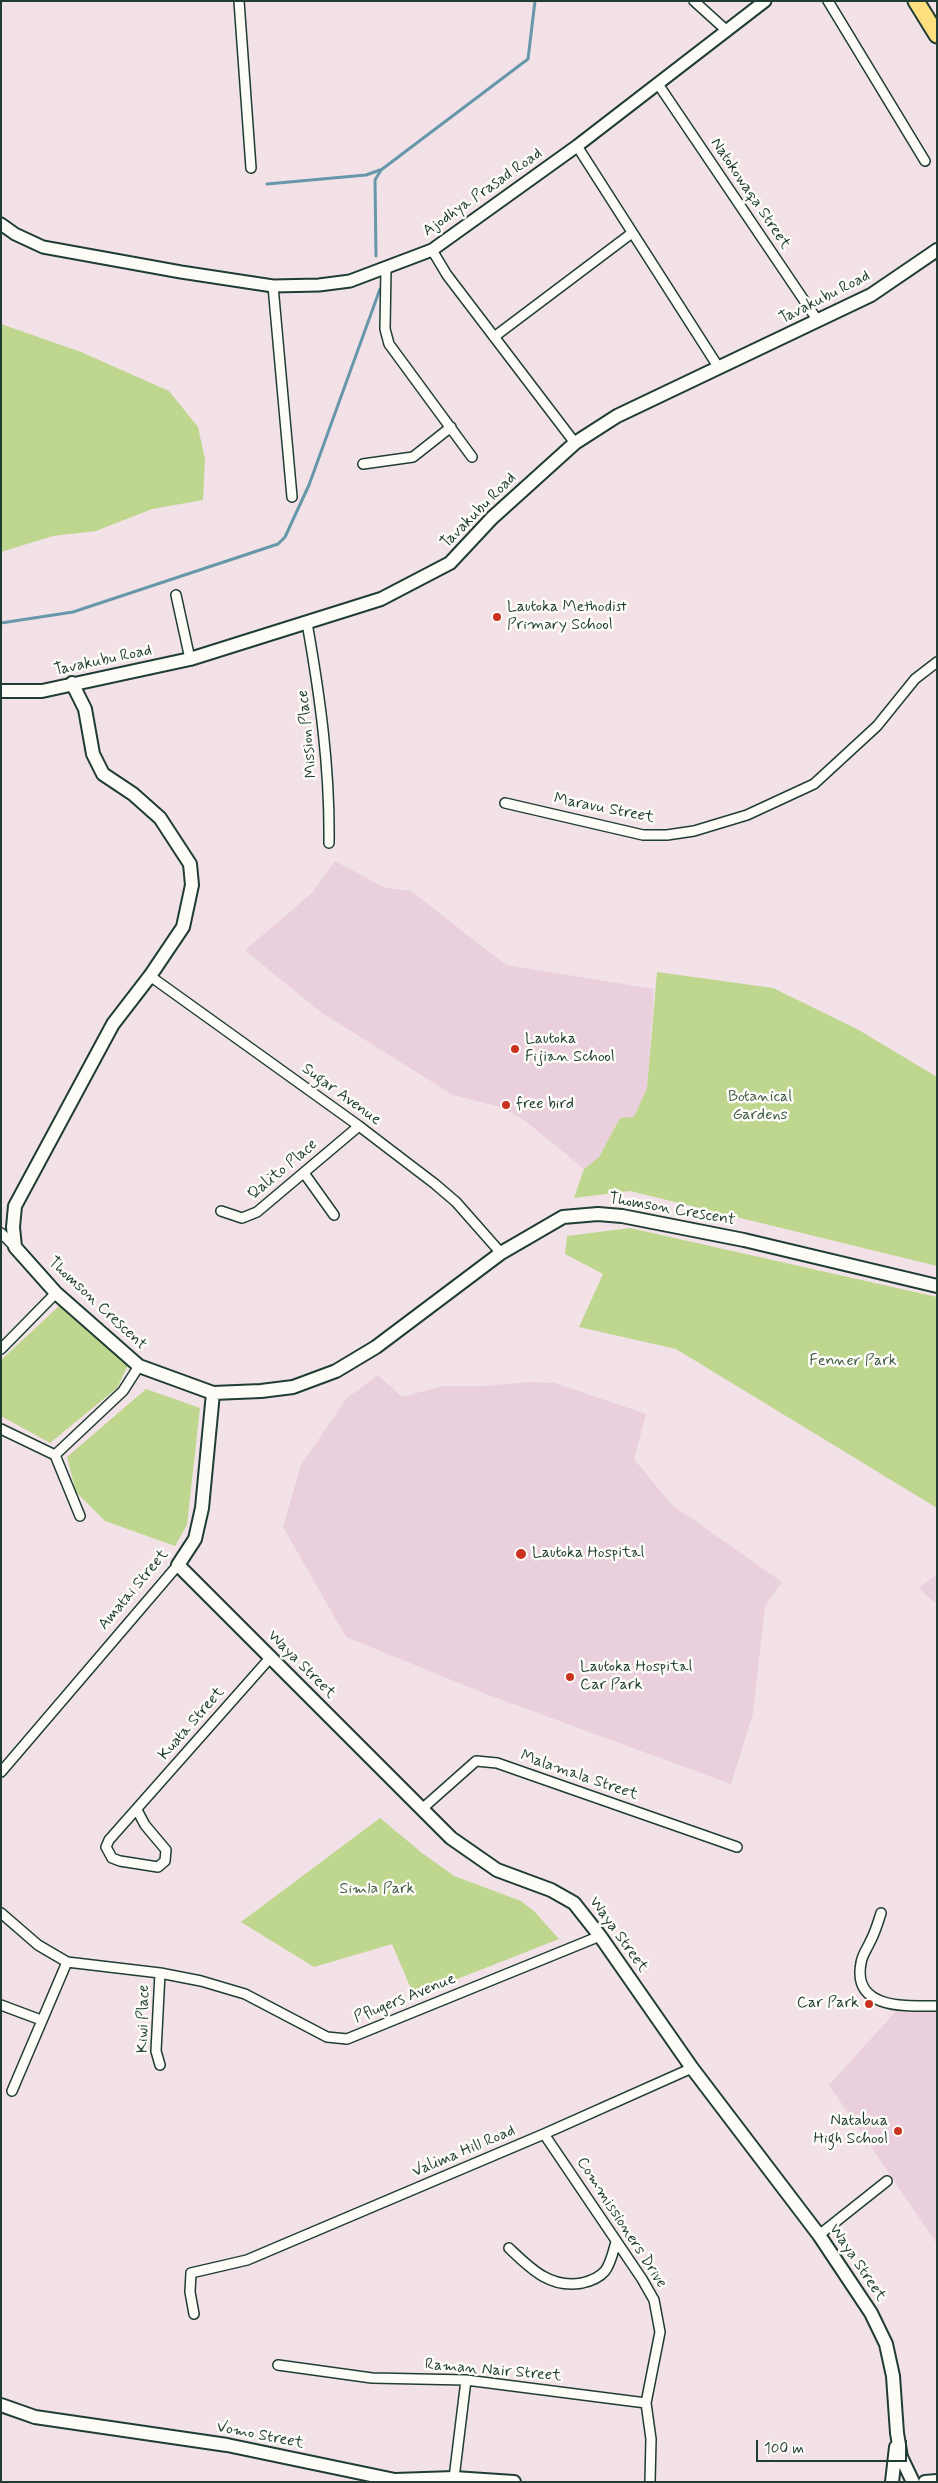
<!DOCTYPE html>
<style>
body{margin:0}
#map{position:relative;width:938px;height:2483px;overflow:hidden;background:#f2e2e7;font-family:Mynerve,sans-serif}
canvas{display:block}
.frame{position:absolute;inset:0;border:2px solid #1f3d34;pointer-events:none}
.scale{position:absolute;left:756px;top:2440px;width:151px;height:22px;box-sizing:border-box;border:2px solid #1f3d34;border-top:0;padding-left:6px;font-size:15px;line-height:18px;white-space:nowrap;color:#1f3d34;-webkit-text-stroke:4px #fdfcf7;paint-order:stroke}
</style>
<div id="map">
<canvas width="938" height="2483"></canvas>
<div class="frame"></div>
<div class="scale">100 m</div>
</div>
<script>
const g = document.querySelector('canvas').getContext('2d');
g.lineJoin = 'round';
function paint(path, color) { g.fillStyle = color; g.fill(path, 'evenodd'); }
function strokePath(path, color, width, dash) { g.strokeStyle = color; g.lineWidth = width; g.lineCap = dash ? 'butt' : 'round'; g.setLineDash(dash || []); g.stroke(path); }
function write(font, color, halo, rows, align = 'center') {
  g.font = font + ' Mynerve,sans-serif'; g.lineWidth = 5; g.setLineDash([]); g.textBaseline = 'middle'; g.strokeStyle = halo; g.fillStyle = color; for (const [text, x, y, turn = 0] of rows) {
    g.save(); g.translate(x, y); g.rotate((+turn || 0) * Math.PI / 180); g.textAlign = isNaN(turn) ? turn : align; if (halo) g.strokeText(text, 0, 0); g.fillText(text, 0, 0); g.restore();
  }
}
paint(new Path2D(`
 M335,861L385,888L411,891L506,965L654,989L647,1088L634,1118H620L599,1157L584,1169L524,1120L500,1107L453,1095L319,1011L245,950L312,893Z
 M378,1375L402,1397L443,1386H485L528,1382L555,1383L646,1414L634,1459L671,1504L782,1582L765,1606L753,1713L731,1784L486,1694L346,1637L283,1527L301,1465L347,1398Z
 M937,1574V1605L919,1588Z
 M898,2009H937V2244L829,2085Z`), '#eacfdc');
paint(new Path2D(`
 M1,324L81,352L169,391L198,427L205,459L203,500L152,509L96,531L53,536L1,552Z
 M657,972L773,988L857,1029L937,1077V1266L630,1191L574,1198L584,1169L599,1157L620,1118L634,1117L647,1088Z
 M630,1228L937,1297V1508L676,1349L579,1327L603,1274L565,1254L567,1236Z
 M71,1295L131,1359L117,1388L50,1443L1,1416V1360Z
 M146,1389L200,1408L187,1525L175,1546L105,1521L76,1492L67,1457Z
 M380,1818L422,1853L454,1876L521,1901L535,1912L559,1939L414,1996L392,1944L314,1967L241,1922Z`), '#bed68d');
strokePath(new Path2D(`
 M267,184L366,175L380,170
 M376,256L375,180L381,170L528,59L535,1
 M1,623L73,612L278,544L285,537L309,485L380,289`), '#6797aa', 3);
const minor = new Path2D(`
 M239,1L251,168
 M694,1L726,30
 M828,1L925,161
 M658,84L818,321
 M577,146L719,368
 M432,250L447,275L575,443
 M386,268L385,329L389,344L472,457
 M273,286L292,497
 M494,337L632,233
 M363,464L413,457L451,427
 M176,595L190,659
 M307,623C320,696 330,768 329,843
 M505,803L643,835H667L694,831L747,815L814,784L877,726L915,679L937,662
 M150,976L359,1126L435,1184L456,1202L501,1253
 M304,1173L334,1215
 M221,1211L242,1218L257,1212L359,1126
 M1,1233L15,1247
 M1,1349L56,1293
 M1,1429L55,1455
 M55,1455L123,1391L139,1366
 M55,1455L80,1516
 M1,1772L178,1565
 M423,1808L476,1761L497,1763L737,1847
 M137,1810L145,1825L166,1850L165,1861L158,1867L120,1861L112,1858L106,1847L109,1840L270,1658
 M1,1913L38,1945L67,1962L160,1973L201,1981L245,1994L327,2037L347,2039L600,1936
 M881,1913C878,1923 875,1933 870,1942C867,1949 862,1955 861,1963C852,2010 907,2006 937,2006
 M1,2005L41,2020
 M160,2065L156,2051L160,1973
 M12,2091L67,1962
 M544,2134L642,2279L654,2300L660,2332L646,2403L651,2439L650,2482
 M819,2235L887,2181
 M509,2248C530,2268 550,2289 582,2283C591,2281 599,2278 605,2271C611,2263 613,2252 616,2242
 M194,2314L190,2292L191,2273L247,2260L544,2134L692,2068
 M278,2365L372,2378L466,2380L646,2403
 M454,2478L466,2380`);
const tertiary = new Path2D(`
 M1,224L15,234L43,247L181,272L273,286L319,285L350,281L432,250L577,146L765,1`);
const secondary = new Path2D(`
 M72,683L85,709L93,754L103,774L133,794L160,818L190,864L192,885L183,927L150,976L113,1024L15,1206L13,1227L15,1247L56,1293L139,1366L213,1393L261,1391L293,1387L336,1371L376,1347L501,1253L563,1217L598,1214L622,1216L744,1240L937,1286
 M1,691H42L190,659L381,599L450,563L492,518L575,443L617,416L871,295L937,250
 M213,1393L202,1508L195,1539L178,1565L451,1838L497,1870L551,1890L574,1903L600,1936L692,2068L819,2235L871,2313L886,2344L893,2376L897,2433L901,2457L913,2482
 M1,2405L35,2417L227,2445L395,2480L454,2478L514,2482
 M892,2482L896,2447
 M925,2482L937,2481`);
const trunk = new Path2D(`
 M916,1L937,35`);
strokePath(minor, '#1f3d34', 12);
strokePath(tertiary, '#1f3d34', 15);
strokePath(secondary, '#1f3d34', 16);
strokePath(trunk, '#1f3d34', 19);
strokePath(minor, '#fdfcf7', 9);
strokePath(tertiary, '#fdfcf7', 11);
strokePath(secondary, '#fdfcf7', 12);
strokePath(trunk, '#fddf80', 15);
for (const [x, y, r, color] of [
 [497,617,5,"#c8321e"],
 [515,1049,5,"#c8321e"],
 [506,1105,5,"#c8321e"],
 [521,1554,6,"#c8321e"],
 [570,1677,5,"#c8321e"],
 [869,2004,5,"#c8321e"],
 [898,2131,5,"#c8321e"]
]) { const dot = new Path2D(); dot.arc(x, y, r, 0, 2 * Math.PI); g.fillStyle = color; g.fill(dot); strokePath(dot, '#fdfcf7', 2); }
write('16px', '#1f3d34', '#fdfcf7', [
 ["Ajodhya Prasad Road",483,193,-35],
 ["Natokowaqa Street",750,194,56],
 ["Tavakubu Road",825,298,-27],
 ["Tavakubu Road",479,511,-45],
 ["Tavakubu Road",103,661,-12],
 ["Mission Place",308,734,-96],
 ["Maravu Street",604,809,11],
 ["Sugar Avenue",341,1095,36],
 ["Qalito Place",283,1170,-40],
 ["Thomson Crescent",672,1210,10],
 ["Thomson Crescent",97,1304,43],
 ["Amatai Street",134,1590,-50],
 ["Waya Street",301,1665,45],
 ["Kuata Street",192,1724,-49],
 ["Malamala Street",579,1776,19],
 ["Waya Street",618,1935,54],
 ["Pflugers Avenue",405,1999,-22],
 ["Kiwi Place",144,2019,-89],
 ["Valima Hill Road",464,2152,-23],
 ["Commissioners Drive",621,2223,57],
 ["Waya Street",857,2263,56],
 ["Raman Nair Street",493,2371,5],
 ["Vomo Street",260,2436,11]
]);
write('16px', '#1f3d34', '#fdfcf7', [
 ["Lautoka Methodist",507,608],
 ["Primary School",507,626],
 ["Lautoka",525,1040],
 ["Fijian School",525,1058],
 ["free bird",516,1105],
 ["Lautoka Hospital",532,1554],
 ["Lautoka Hospital",580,1668],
 ["Car Park",580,1686],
 ["Car Park",859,2004,"right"],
 ["Natabua",888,2122,"right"],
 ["High School",888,2140,"right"]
], 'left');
write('16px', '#3f5c46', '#fdfcf7', [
 ["Botanical",760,1098],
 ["Gardens",760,1116],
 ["Fenner Park",853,1362],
 ["Simla Park",377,1890]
]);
</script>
